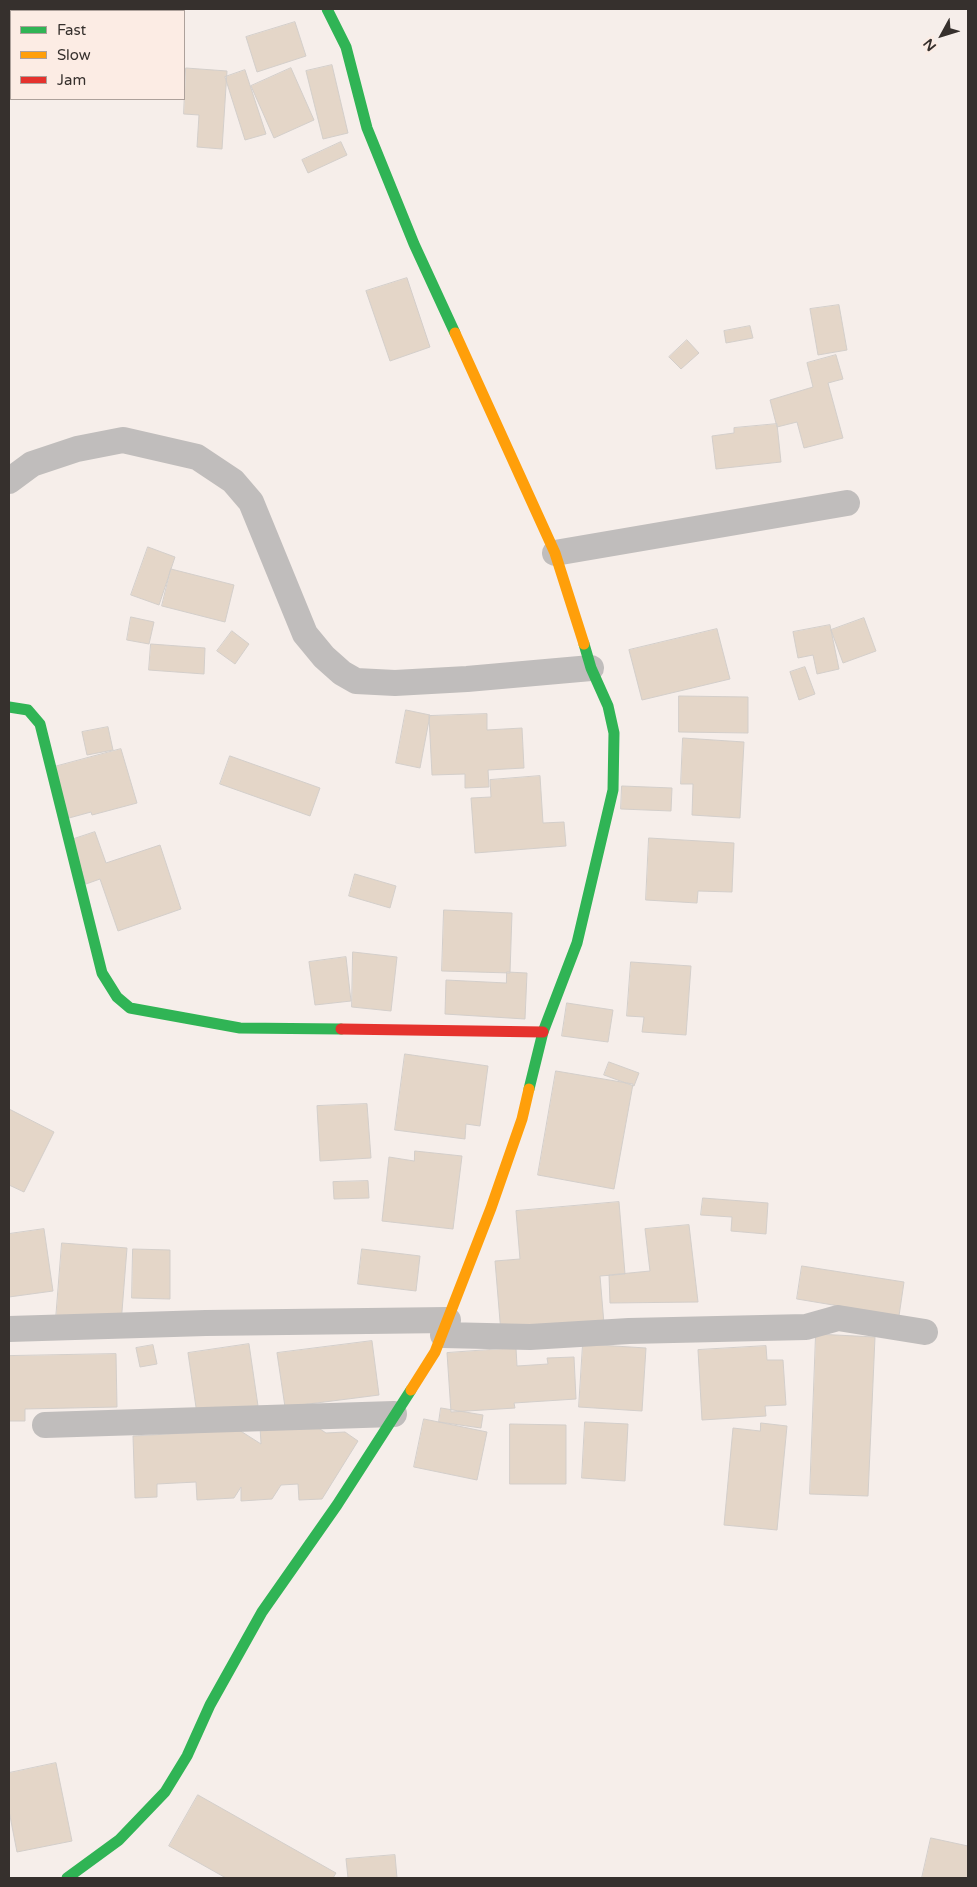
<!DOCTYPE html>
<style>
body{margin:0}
#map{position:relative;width:977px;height:1887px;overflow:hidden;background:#f6eeea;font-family:"Varela Round",sans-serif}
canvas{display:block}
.frame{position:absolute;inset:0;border:10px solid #36302d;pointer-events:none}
.legend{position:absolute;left:10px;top:10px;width:175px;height:90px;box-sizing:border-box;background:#fcece4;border:1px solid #ada19b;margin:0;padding:6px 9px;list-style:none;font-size:15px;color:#36302d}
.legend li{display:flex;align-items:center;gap:10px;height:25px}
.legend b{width:25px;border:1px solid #ada19b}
.north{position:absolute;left:917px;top:10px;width:50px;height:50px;-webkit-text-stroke:4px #fcece4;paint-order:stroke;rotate:231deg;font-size:14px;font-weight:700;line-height:20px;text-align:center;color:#36302d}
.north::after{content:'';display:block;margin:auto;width:18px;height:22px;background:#36302d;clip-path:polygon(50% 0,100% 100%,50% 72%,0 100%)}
</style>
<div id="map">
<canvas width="977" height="1887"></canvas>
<div class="frame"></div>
<ul class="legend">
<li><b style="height:6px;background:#30b455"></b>Fast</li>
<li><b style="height:6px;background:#ff9f0a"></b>Slow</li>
<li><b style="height:6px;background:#e5322d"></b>Jam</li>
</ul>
<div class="north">N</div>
</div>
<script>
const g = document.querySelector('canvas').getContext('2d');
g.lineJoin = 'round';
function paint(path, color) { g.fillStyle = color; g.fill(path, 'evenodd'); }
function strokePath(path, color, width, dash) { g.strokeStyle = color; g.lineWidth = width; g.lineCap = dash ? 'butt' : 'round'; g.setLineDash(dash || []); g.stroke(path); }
const building = new Path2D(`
 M295,22L306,56L257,72L246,37Z
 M332,65L348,133L323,139L306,71Z
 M186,68L227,71L222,149L197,147L199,115L184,114Z
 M291,68L314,120L274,138L251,86Z
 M245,70L266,134L245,140L225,77Z
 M341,142L347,155L308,173L302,160Z
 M407,278L430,347L390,361L366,291Z
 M839,305L847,350L818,355L810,309Z
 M750,326L753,338L726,343L724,331Z
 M687,340L699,353L681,369L669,357Z
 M836,355L843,379L828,383L843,438L804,448L797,422L777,427L770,400L813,387L807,363Z
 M777,424L781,462L716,469L712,436L734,433V428Z
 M148,547L175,557L159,605L131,595Z
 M171,569L234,585L225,622L162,606Z
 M131,617L154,622L149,644L127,640Z
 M864,618L876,651L843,663L831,630Z
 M830,625L839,669L817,674L813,655L798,658L793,632Z
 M717,629L730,679L642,700L629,650Z
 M232,631L249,644L235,664L217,651Z
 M151,644L205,648L204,674L149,670Z
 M805,667L815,694L799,700L790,672Z
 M679,696L748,697V733L679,732Z
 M406,710L430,715L420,768L396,763Z
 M487,714V730L522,728L524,768L488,770L489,787L465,788V774L432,775L429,716Z
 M108,727L113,750L87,755L82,732Z
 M683,738L744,742L740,818L692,815L693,784H681Z
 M121,749L137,803L92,815L91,812L69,818L54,767Z
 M230,756L320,788L310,816L220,784Z
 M540,776L543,823L564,822L566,846L475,853L471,798L491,797L490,780Z
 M622,786L672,788L671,811L621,809Z
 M95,832L106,863L160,845L181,909L118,931L100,879L86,884L71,840Z
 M649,838L734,843L732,892L698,891L697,903L646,900Z
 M355,874L396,886L390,908L349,896Z
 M444,910L512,913L510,973L442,971Z
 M353,952L397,957L391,1011L352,1007Z
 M346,957L351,1001L315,1005L309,962Z
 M631,962L691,966L686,1035L642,1032L644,1017L627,1016Z
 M507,972L527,973L525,1019L445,1014L446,980L506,983Z
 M567,1003L613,1010L608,1042L562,1036Z
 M405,1054L488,1066L480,1126L466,1124L465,1139L395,1130Z
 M609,1062L639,1073L634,1086L604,1075Z
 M556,1071L633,1084L614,1189L538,1175Z
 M367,1104L371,1158L320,1161L317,1106Z
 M9,1109L54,1132L24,1192L9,1185Z
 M415,1151L462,1156L453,1229L382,1221L389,1157L414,1161Z
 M368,1181L369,1198L334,1199L333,1182Z
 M703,1198L768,1203L766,1234L731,1231L732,1217L701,1215Z
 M619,1202L625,1274L600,1276L604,1324L501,1333L495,1261L520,1259L516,1211Z
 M689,1225L698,1302L610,1303L609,1275L650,1271L645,1229Z
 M44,1229L53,1291L9,1297V1234Z
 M62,1243L127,1248L121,1324L56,1319Z
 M133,1249L170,1250V1299L132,1298Z
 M362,1249L420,1256L416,1291L358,1284Z
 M802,1266L904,1282L899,1316L797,1299Z
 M816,1334L875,1337L868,1496L810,1494Z
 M372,1341L379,1395L285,1407L277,1353Z
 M249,1344L258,1406L197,1414L188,1353Z
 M583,1344L646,1348L642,1411L579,1407Z
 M153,1345L157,1364L140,1367L136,1348Z
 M766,1346L767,1360H783L786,1405L765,1406L766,1416L702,1420L698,1350Z
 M516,1348L517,1366L548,1364L547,1358L574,1357L576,1399L514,1403L515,1408L451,1412L447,1353Z
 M116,1354L117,1407L25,1409V1421H9V1356Z
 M441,1408L483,1415L481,1428L439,1422Z
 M424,1419L487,1432L477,1480L414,1467Z
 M585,1422L628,1424L625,1481L582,1478Z
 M311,1423L326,1433L345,1432L358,1441L322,1499L299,1500L298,1484L281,1485L272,1499L241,1501V1487L234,1498L197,1500L196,1482L157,1484V1497L135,1498L133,1436L239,1430L261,1444L260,1426Z
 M761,1423L787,1426L777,1530L724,1525L733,1428L760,1431Z
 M510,1424L566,1425V1484H510Z
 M56,1763L72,1841L17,1852L9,1811V1773Z
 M198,1795L336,1873L333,1878H226L169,1846Z
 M931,1838L968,1846V1878H922Z
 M395,1855L397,1878H348L346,1859Z`);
paint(building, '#e4d6c8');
strokePath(building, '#d3ceca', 1);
strokePath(new Path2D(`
 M9,481L32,464L77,449L123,440L197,457L233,481L251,502L305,634L324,657L342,673L356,681L395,683L467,679L591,668
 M555,553L847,503
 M9,1329L206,1323L448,1320
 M443,1335L530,1337L629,1331L806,1327L838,1318L925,1332
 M45,1425L394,1414`), '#c0bdbc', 26);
strokePath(new Path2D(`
 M327,9L346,47L367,128L414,244L455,333
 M9,707L28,710L40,724L102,973L117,997L130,1008L240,1028L341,1029
 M529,1089L543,1032L577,943L613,790L614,733L608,706L591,668L584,644
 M67,1878L119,1840L165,1792L187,1756L210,1705L262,1612L337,1505L411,1390`), '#30b455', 11);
strokePath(new Path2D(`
 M455,333L555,553L584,644
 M411,1390L435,1352L491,1208L522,1119L529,1089`), '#ff9f0a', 11);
strokePath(new Path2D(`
 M341,1029L543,1032`), '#e5322d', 11);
</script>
